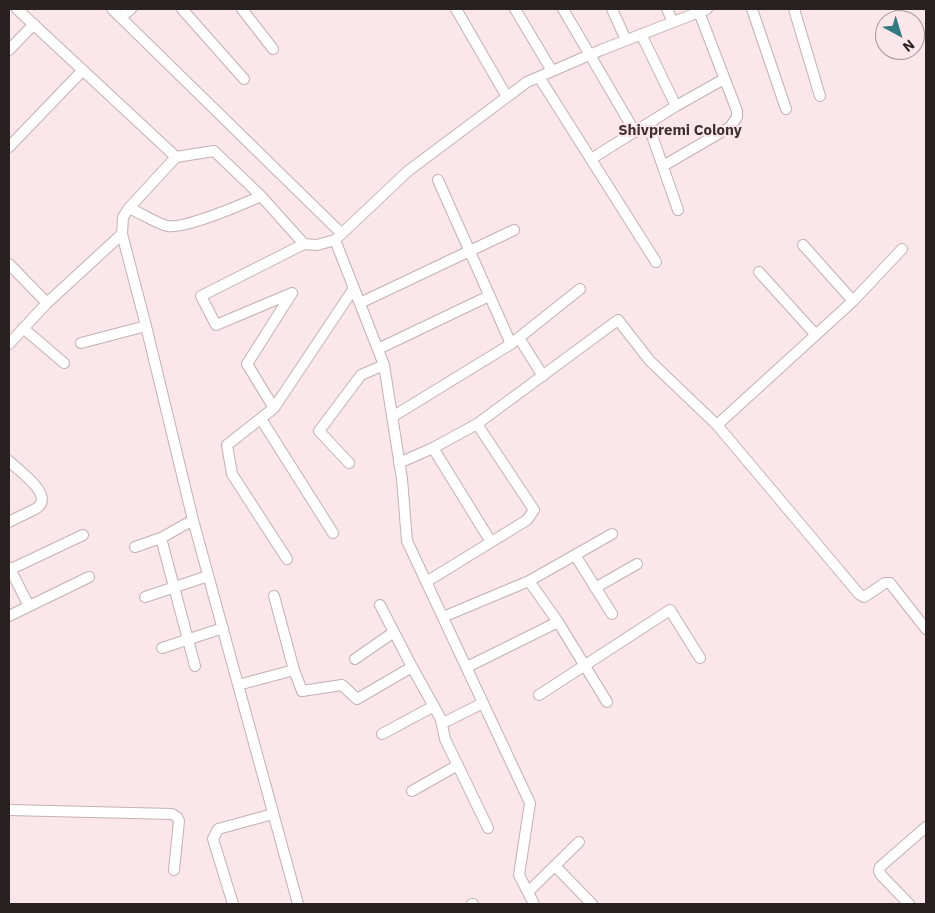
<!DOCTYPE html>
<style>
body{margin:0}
#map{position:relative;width:935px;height:913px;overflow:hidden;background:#fbe7ea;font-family:"IBM Plex Sans",sans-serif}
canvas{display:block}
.frame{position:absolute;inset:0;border:10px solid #282021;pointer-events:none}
.north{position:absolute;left:875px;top:10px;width:50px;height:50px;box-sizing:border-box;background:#fbe7ea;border:1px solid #a7979a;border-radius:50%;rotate:141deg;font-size:14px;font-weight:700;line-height:20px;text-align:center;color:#282021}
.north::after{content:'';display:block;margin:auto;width:18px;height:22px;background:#317a81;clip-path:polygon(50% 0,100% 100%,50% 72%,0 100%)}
</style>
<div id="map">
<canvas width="935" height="913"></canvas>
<div class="frame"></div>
<div class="north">N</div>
</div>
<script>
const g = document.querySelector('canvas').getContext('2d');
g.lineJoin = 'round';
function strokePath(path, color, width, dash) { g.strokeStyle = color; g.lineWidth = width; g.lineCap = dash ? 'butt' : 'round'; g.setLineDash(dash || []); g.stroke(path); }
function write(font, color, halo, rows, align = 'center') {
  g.font = font + ' "IBM Plex Sans",sans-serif'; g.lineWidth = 4; g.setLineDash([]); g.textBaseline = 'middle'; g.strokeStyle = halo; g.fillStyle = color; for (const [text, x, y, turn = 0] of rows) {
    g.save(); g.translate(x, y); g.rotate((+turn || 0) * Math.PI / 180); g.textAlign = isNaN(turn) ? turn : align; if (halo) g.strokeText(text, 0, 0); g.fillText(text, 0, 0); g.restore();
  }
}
const minor = new Path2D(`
 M17,9L176,157L214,151L261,196
 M112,9L341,233
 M182,9L244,79
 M242,9L273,49
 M456,9L507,97
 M515,9L552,71
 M563,9L635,132
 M612,9L626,40
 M667,9L673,22
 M752,9L786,109
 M794,9L820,96
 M121,17L131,9
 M641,34L676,106
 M9,50L34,24
 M539,77L656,262
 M648,124L678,210
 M9,147L83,70
 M176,157L129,208L123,217L122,234L146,326L193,520L298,904
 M591,159L676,106L724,79
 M663,166L730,127L737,117V111L699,12
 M438,180L511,344
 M129,208C139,212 159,225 168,226C185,229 243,204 261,196L304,244L317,245L335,240
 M803,245L853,301
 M9,264L47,303L9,344
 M759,272L816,335
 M47,303L122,234
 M360,303L514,230
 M23,328L64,363
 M519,338L543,376
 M81,343L146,326
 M378,349L489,296
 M274,408L247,364L292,293L216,325L201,296L304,244
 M392,417L511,344L580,289
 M261,419L333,533
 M717,425L859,594L864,597L885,583H890L926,629
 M433,448L491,542
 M9,461C18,470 55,495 37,508C28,513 18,517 9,522
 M349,463L319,431L361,375L384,365
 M399,463L433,448L477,424L618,320L650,361L717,425L853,301L902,249
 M161,538L195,666
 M135,547L161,538L193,520
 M575,555L612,614
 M287,559L232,474L227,445L274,408L354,288
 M9,567L29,606
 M9,570L83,535
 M529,581L558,622L607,702
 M426,582L527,520L534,510L477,424
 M595,588L637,564
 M274,596L294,670
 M145,597L208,576
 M380,605L412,667L443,723L483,703
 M9,616L89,577
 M443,617L529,581L612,534
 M162,648L223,628
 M355,659L394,632
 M467,667L558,622
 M238,685L294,670L302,691L342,685L357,699L412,667
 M539,695L670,610L700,658
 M441,720L445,739L488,828
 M382,734L434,706
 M412,791L458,765
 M9,810L172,814L177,817L179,821L174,870
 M555,866L592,904
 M528,892L579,842
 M233,904L213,839L218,829L273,814
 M472,904H473
 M534,904L519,875L530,803L407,541L402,479L384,365L335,240L408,171L527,82L601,50L707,9
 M909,904L881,875L879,871L880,867L926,827`);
strokePath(minor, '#c3b0b3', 12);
strokePath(minor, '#fff', 10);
write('bold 15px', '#3d2e30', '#fbe7ea', [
 ["Shivpremi Colony",680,131]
]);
</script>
